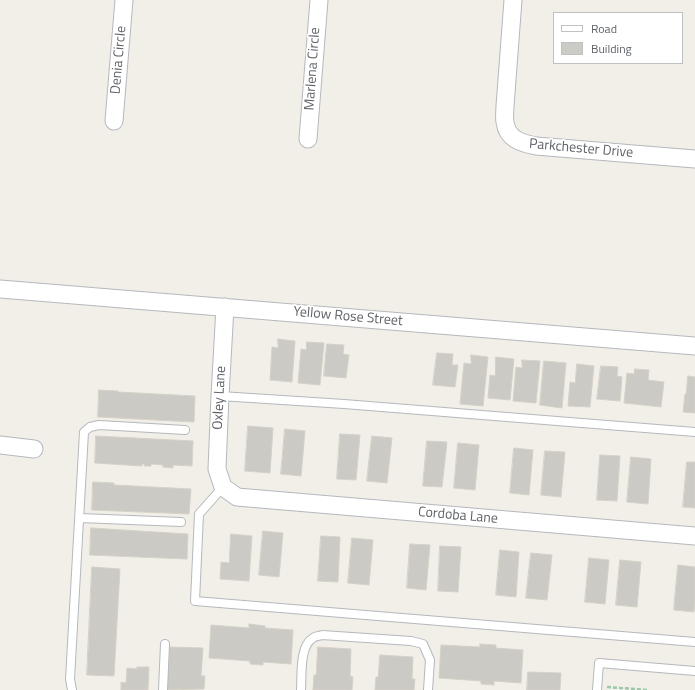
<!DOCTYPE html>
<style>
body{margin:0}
#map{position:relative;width:695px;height:690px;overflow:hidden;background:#f1efe8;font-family:"Titillium Web",sans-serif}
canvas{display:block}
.legend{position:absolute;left:553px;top:12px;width:130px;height:52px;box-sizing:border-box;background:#fff;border:1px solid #bfc1c3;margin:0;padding:5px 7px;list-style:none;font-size:12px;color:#5f6368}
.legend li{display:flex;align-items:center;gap:8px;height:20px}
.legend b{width:20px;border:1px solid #bfc1c3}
</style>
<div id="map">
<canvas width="695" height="690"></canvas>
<ul class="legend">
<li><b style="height:5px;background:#fff"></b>Road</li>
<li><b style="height:11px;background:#cccac5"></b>Building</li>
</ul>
</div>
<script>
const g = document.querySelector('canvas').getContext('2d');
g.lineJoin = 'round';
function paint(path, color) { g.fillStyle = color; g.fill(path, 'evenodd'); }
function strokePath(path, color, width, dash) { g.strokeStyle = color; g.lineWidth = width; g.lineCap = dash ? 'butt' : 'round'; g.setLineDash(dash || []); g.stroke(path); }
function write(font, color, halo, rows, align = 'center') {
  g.font = font + ' "Titillium Web",sans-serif'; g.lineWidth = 3.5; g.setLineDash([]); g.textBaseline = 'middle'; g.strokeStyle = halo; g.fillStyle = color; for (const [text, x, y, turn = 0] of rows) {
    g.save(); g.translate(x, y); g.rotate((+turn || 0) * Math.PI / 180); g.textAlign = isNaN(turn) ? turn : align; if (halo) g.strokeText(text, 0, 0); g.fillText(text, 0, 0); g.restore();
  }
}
const building = new Path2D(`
 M278,339L295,341L292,382L270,380L272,347L278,348Z
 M307,342L324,343L320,385L298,383L301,349L306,350Z
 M327,344L344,345L343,354L349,355L346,378L324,376Z
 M437,353L453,354L452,365H458L455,387L433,385Z
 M471,355L488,357L483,406L460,404L464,363L471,364Z
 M496,357L514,359L510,400L488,398L490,375L495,376Z
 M522,360L540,361L536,403L513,401L516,367L522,368Z
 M544,361L566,363L562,408L540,405Z
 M577,364L594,366L590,407L568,406L570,382L575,383Z
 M601,366L618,367L617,376L622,377L620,401L597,399Z
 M635,369L649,370L648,380L664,382L661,407L624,403L627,373L634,374Z
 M688,376L695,377V413L683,412L685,394H686Z
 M99,390L118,391V392L195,396L194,422L98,417Z
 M248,426L273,428L270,473L245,471Z
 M285,429L305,431L301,476L281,474Z
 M340,434L360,435L356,480L337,479Z
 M96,436L193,441L192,466L173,465V468L163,467V465L151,464V466H144L145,464H142V466L95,463Z
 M372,436L392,438L387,483L367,481Z
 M427,441L447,442L442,487L423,486Z
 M458,443L479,445L475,490L454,488Z
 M514,448L533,450L529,495L510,493Z
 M545,451L565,452L561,497L541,495Z
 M600,455L620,456L617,501L597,500Z
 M631,457L651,459L648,504L627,502Z
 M687,462H695V508L683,507Z
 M93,482L114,483V485L191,489L189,514L92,510Z
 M91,528L188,534L187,559L90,555Z
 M263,531L283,533L279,577L259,575Z
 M231,534L252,536L249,581L220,579L221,562L229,563Z
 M321,536L340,537L338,582L318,581Z
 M352,538L373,540L369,585L348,583Z
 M410,544L430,545L426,590L407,588Z
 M440,546L461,547L458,592L438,591Z
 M500,550L519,552L516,597L496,595Z
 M531,553L552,555L547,600L526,598Z
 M589,558L609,560L605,604L585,602Z
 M620,560L641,562L637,607L616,605Z
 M678,565L695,567V601L694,612L674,610Z
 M92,567L120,569L114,676L87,675Z
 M249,624L265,626V628L293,630L291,664L263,662V665L250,664V661L209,658L211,625L249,628Z
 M480,644L496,645V648L523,650L521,683L494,681V685L481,684V681L439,678L441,645L480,647Z
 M170,647L203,648L201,676H205L204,689L164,690L165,674H168Z
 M318,647L351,649L350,676L353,677L352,690H313L314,675H316Z
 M380,655L413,657L412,679H415L414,690H375L376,677H378Z
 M137,667H149L148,690H121V682L126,683L127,668L137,669Z
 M528,672L561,673L560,690H527Z`);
paint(building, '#cccac5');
strokePath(building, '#d6d1c6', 1);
const service = new Path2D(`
 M220,396L344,404L695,432
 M223,487L199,514L195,601L695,642
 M80,518L181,522
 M72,690L70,679L84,432L90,427L99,425L185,430
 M163,690L165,644
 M301,690C302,677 299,646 313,638C315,636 320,636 322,635L411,641L423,644L430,660L428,690
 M597,690L599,663L695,671`);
const minor = new Path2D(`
 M513,0L505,106C505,111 504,117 505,122C507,139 521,143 536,146L695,159
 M114,121L124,0
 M308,139L319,0
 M0,289L695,346
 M225,307L220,396L217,469L223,487L237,497L695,536
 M0,445L34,449`);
strokePath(service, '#b5b8bc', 10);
strokePath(minor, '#b5b8bc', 19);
strokePath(new Path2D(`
 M607,687L648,690`), '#9cc7a9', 2.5, [4, 2]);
strokePath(service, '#fff', 8);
strokePath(minor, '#fff', 17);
write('14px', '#5f6368', '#fff', [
 ["Denia Circle",119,60,-85],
 ["Marlena Circle",313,69,-86],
 ["Parkchester Drive",581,149,5],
 ["Yellow Rose Street",348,317,5],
 ["Oxley Lane",220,398,-87],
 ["Cordoba Lane",458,516,5]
]);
</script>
